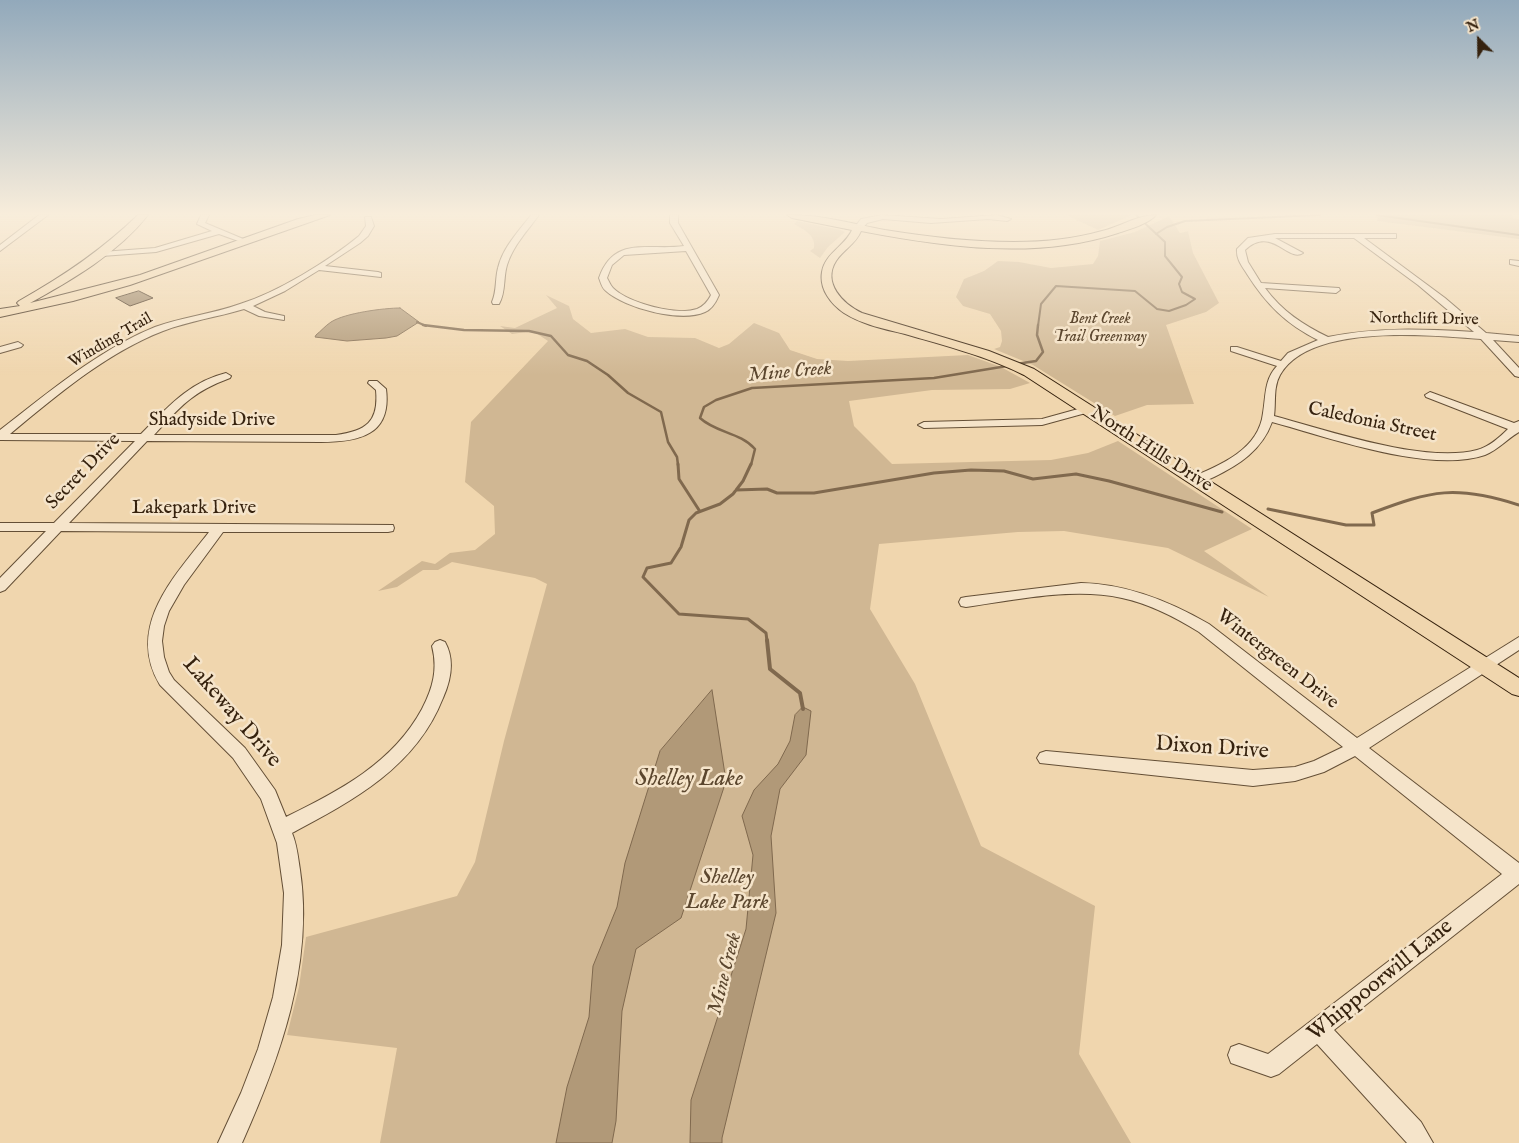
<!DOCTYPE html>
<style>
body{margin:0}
#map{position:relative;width:1519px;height:1143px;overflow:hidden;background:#f0d6ae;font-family:"IM FELL English",serif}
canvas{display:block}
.north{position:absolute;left:1454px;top:15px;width:50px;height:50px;-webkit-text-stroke:4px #f5e4ca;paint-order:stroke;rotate:337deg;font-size:14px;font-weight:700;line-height:20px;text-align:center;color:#36220e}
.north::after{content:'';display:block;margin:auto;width:18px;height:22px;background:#36220e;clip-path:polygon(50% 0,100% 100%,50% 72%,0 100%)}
</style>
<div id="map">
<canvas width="1519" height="1143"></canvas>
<div class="north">N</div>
</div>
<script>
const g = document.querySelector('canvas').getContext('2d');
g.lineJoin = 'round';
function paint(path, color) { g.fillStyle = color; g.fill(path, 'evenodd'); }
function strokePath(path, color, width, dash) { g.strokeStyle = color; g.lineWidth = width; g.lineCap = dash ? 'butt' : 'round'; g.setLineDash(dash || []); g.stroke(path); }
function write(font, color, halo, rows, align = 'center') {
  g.font = font + ' "IM FELL English",serif'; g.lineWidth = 5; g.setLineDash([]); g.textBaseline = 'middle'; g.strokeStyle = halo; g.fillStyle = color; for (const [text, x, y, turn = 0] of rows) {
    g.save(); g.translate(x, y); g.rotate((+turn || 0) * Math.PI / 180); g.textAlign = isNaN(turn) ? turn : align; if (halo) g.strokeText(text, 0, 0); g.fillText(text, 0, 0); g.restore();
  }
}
paint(new Path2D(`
 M1066,215H1132L1098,230Z
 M1378,215H1512L1513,218L1519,219V239L1377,221Z
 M1169,216L1180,233L1188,231L1193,253L1219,303L1206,312L1166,325L1194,404L1147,405L1115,416L1033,365L994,349L1000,347L1002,341L1001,331L990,314L963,306L956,297L964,279L984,271L998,261L1019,262L1051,268L1093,264L1098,256L1100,241L1135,232Z
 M797,221L841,230L845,232L828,247L820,258L810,251L814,248C816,235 804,230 794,224Z
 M546,295L569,306L573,319L591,333L625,329L648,337L695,338L719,348L729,344L754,323L779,333L790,350L817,359L848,361L968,355L1001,367L1030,383L1010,389L932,390L849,401L854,426L892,464L1051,460L1088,453L1118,441L1252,529L1204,551L1269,597L1168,548L1064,531L1018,532L879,544L870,609L915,684L981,846L1095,906L1079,1054L1131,1143H380L397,1048L287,1035L299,987L306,937L457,896L475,862L504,741L547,584L535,578L452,562L438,570H423L397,587L378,591L422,561L435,564L450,553L475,550L495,534L494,506L465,482L471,422L548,341L533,331L512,334L500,326L515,328L557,308Z`), '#d0b793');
const water = new Path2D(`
 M400,308L419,322L397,336L386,338L347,341L315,337L316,335C321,331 325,326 331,322C345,313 384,308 400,308Z
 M712,690L726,781L681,918L636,949L622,1011L616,1121L612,1143H556L567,1087L589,1017L593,966L617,907L625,863L660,751Z
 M803,707L811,711L806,755L780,789L771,836L776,913L722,1138V1143H690L691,1100L746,929L753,855L742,816L754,790L778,764L790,741L795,715Z`);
paint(water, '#b19978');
strokePath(water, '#80694e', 1);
strokePath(new Path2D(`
 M1377,215L1519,235
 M1156,234L1167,227L1185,221L1320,215
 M417,322L426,326
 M1038,326L1041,304L1056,286L1135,291L1157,309L1169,311L1186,305L1195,299L1182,292L1179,284L1182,277L1165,256V242L1136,215`), '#80694e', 2);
strokePath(new Path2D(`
 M423,325L464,330L529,331L551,336L568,355L587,361L608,375L628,393L661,412L668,442L677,457L678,465
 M1016,364L1036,361L1043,352L1037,335L1038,325
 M751,465L755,449C740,432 716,433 700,418L704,407L716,400L752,388L934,378L1007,366`), '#80694e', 2.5);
strokePath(new Path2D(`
 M678,464L679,479L699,510
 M751,464L743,481L733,494L720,504L696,513L689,520L681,547L671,563L647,568L643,577L679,614L748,619L766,633L767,641
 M736,490L767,489L777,493H814L934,473L971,470L1004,471L1033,479L1076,474L1109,481L1222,512
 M1268,509L1346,525H1374L1372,513C1432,490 1456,485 1519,505`), '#80694e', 3);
strokePath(new Path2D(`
 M767,640L770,669L800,693L803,709`), '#80694e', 4);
const building = new Path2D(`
 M139,291L153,298L130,306L116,298Z`);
paint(building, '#978061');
strokePath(building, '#36220e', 1);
const minor = new Path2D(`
 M39,215H48L0,251V245Z
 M201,215H209L205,223L248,241L244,243L219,234L156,252L102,256L98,254L102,252L155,248L212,231L197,224Z
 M531,215H539C527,231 513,246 507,265C503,278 506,292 499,304H493L492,302C497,291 495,279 498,268C503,247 519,231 531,215Z
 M670,215H678V223L719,295C716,302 712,309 705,312C681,323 625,308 606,291C602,288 601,283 599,278C614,235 648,251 684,246L670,223ZM686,251L711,295C708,301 704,306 697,309C677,316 628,303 613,288C610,285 609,281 607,278L612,265L624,255Z
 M882,215L941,219L997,215L1011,219L1007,221L988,219L931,223L883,219L867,223L861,230L854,228L861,219Z
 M365,217H371L374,226L368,236L360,243L325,266L378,272L381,273V277L319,270L285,291L253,306L265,312L284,316V320L259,316L244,309C218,317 189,321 163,331C106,353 56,396 10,434H141C167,408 189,382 226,373L231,376L230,378C192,392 181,406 154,435H336C366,431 379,422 376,390L368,383L369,381H377L386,389C392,435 359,442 321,442L147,441L69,523L393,525L394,528L393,531L388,532H223L184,585L169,611L164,626L162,641L164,657L169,672L174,680L245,748L275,790L286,817C339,791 393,763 422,709C433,688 438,669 432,646L435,642L440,640L445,642C455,660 451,680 443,698C416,767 354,800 292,833C297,845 298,857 300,870C314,964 280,1058 242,1143H218L241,1093L258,1049L273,997L282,945L284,893L277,843L261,799L233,758L160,685C125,626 175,576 209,532L61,531L5,590L0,592V578L46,531H0V523H54L135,441L0,440V430C48,393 98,350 155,327C183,317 212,314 240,304C278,292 327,262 359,236L366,226Z
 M1275,234H1396V238H1364L1445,298L1486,333L1519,336V342L1493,340L1519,368V377L1515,376L1481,339C1430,335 1309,323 1280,375C1273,387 1276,403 1274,416C1326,430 1425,464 1477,450C1489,447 1500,437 1508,429L1426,397L1425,395L1430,392L1514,423L1519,421V432C1507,439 1498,450 1485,455C1429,474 1328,437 1272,422C1262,450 1239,465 1214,477C1207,480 1200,485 1192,483L1190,480L1192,477C1221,465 1259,449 1263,413C1266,396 1264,380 1277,366L1231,351V347H1237L1281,361L1288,353L1318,340C1286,324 1266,304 1247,274C1242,266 1236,259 1237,249L1248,238ZM1354,238L1418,285L1474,332C1425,329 1376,327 1328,337C1303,325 1282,311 1265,288L1336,293L1340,290L1339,288L1261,283L1248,262L1245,250C1272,225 1288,263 1303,253L1275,238Z
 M1510,260L1519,261V266L1510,264Z
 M18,342L23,345L21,347L0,353V347Z
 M1089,406L1093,407L1094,409L1093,411L1042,425L924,428L918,425L924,422L1042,419Z
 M1081,583C1127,584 1169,601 1209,624L1357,738L1519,637V650L1369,748L1519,863V884L1334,1030L1421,1122L1433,1143H1407L1317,1044L1279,1074L1271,1077L1231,1063L1228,1055L1231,1047L1239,1044L1268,1054L1502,874L1355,756L1324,772L1295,781L1253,786L1040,763L1037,758L1040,753L1046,751L1253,770L1295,767L1314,761L1343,747L1199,632C1175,617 1150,604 1122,598C1073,587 1016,600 966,607L961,606L959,602L961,598L966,597Z`);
const major = new Path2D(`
 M138,215H148C118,253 72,280 30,303L140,275L298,219L315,215H330L130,285L73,301L0,317V309L20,306L17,303L19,301C62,277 102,250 138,215Z
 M787,215C820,214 853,224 885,230C928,237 971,242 1014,242C1043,242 1074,239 1102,231C1120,227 1137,215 1156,215C1148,224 1130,229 1118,233C1036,260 945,247 861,231C856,244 843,250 836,261C822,283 843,304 862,313L989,351L1034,369L1519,678V696L1512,694L1024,375C986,356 946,346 905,334C885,329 863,325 844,313C831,304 819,289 822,272C825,253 845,246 852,230L792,218Z`);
strokePath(minor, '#644f36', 2);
strokePath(major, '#36220e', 2);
paint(minor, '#f5e4ca');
paint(major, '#f0d6ae');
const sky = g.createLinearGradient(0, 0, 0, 375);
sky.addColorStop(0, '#92a9bb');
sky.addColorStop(0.57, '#f8eddb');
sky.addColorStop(1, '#f8eddb00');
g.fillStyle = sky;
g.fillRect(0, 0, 1519, 375);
write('italic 16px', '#5c472f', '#f5e4ca', [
 ["Bent Creek",1100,320],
 ["Trail Greenway",1100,338]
]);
write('16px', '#36220e', '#f5e4ca', [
 ["Northclift Drive",1424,320,1],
 ["Winding Trail",111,341,-30]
]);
write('19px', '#36220e', '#f5e4ca', [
 ["Shadyside Drive",212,421],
 ["Caledonia Street",1372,423,12],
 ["North Hills Drive",1151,450,33],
 ["Secret Drive",84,472,-46],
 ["Lakepark Drive",194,509],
 ["Wintergreen Drive",1277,660,38]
]);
write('italic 20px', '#5b462e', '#f5e4ca', [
 ["Mine Creek",790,373,-5],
 ["Mine Creek",726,974,-76]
]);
write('22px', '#36220e', '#f5e4ca', [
 ["Lakeway Drive",231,713,49],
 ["Dixon Drive",1212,749,4],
 ["Whippoorwill Lane",1381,981,-39]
]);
write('italic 22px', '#5c472f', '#f5e4ca', [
 ["Shelley",727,878],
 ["Lake Park",727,903]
]);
write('italic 24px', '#5b462e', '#f5e4ca', [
 ["Shelley Lake",689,780]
]);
</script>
